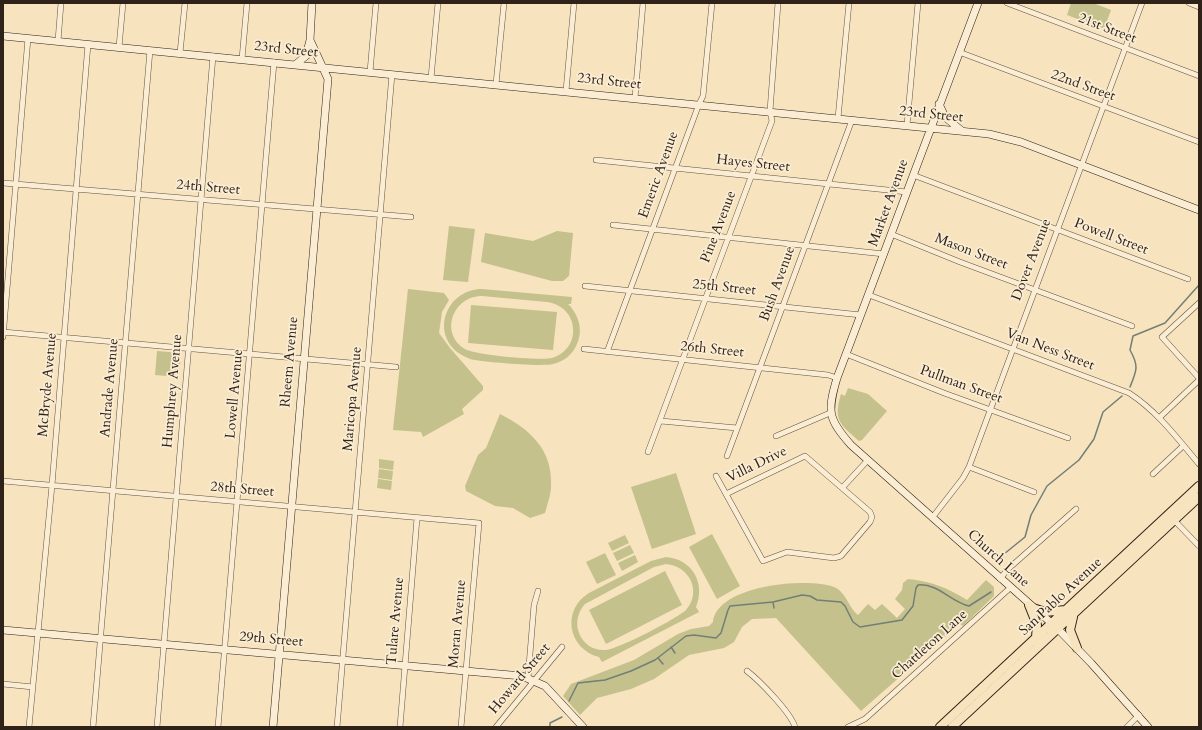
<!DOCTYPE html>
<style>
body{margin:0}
#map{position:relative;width:1202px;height:730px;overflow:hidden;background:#f7e3bd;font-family:Cardo,serif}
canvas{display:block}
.frame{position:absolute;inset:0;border:4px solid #2f2218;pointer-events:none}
</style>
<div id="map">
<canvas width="1202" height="730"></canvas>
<div class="frame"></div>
</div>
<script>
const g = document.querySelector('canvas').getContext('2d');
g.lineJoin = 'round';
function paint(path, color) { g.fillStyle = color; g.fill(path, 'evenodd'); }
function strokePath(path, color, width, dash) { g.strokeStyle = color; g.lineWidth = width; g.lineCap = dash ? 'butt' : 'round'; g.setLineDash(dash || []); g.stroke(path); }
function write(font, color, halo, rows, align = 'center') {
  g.font = font + ' Cardo,serif'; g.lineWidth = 3.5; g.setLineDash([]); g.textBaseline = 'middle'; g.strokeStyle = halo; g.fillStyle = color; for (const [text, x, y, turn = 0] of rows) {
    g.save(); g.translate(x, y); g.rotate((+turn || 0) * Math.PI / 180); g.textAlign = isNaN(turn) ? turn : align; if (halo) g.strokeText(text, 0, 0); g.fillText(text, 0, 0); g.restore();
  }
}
paint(new Path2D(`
 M1071,3H1093L1111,10L1104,29L1067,15Z
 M449,226L475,229L468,282L443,280Z
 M557,231L573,233L569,276L563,281H552L481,262L485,233L533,241Z
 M408,289L444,293L449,300L442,312L439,333L450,348L483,386V390L462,409L464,414L423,437L421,432L393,430Z
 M482,289L572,297L571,304H568C579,315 584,331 576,346C572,355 563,362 553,364C541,367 483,362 470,359C466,357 461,355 457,352C430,329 449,289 482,289ZM482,296L547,302C563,304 575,317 573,334C572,345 563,355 552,358C541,361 474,355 465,349C439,333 453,296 482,296Z
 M471,305L557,312L553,350L468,343Z
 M157,351L181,353L179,377L155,375Z
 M848,388L868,394L887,411L862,440L859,441C840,424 833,421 841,394L845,396Z
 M500,414C530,429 553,450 551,486C551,495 547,505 545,513L530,518L513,508L495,506L466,491L465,486L478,455L486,448Z
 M379,459L394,461L393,470L379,468Z
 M379,469L393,471L392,480L378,478Z
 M676,473L696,534L652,549L631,487Z
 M378,479L392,481L391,490L377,488Z
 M712,534L740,586L717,599L689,547Z
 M625,535L629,543L612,551L608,543Z
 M630,545L634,553L617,561L613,553Z
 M605,553L616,575L597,584L586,562Z
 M635,555L638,562L622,571L618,563Z
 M666,557C692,559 706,583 696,607L699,612L602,662L599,657C568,649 561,610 589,593L651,561ZM666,564C690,566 702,592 686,610C676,619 617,650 605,650C594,651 583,644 579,633C575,622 578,612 585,604L654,567Z
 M665,571L682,605L606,644L589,610Z
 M908,579C930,581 948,588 967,600L986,580L994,587V596L963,626L960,624L861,711L776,618L752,619L742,627L734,642L724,648L689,655L654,679L631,689L597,698L580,715L563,696L571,684L634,660L678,634L691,629L709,626L713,622C717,585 807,577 834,587C846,592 849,608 858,615L868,604L875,610L882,604L897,618L905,609L895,599L902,590L903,583Z`), '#c4c18c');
strokePath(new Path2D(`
 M1130,387C1137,370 1139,366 1130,350L1133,336L1165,323L1199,285
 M1000,563L1004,554L1025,537L1031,515L1047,486L1079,460L1094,439L1103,412L1122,396
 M773,602L774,608
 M671,647L675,653
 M658,658L663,664
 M569,701L578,683L605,680L631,671L655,660L686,636L694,635L716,638L721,633L728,610L730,606L773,602L802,595L810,596L817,600L841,602L845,606L853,622L860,627L902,620L913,606L916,588L918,585C938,583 951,602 969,606L991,592
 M550,727V723L562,717`), '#727f77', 1.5);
const street = new Path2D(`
 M1007,3L1199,76
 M1189,3L1199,7
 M58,41L61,3
 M119,47L123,3
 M959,52L1199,142
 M180,53L185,3
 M242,59L247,3
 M370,72L376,3
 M431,78L438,3
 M496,84L504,3
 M566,91L574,3
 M635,98L643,3
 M838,118L849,3
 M907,125L918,3
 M596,160L907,192
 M913,175L1188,279
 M3,183L411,217
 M613,225L884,254
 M891,234L960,262L1132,326
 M585,286L861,315
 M869,295L1129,393C1157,411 1178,439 1199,464
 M1199,303L1162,337L1199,378
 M3,332L396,367
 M3,337L28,38
 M584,349L828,375L837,378
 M607,352L699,104L703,96L712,3
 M846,354L944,393L1068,438
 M1159,418L1199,380
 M661,421L737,428
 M776,436L830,413
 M648,452L772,121L770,111L778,3
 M727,456L852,120
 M969,467L1034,492
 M1153,474L1183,446
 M716,476L763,561L787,552L834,558L841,556L870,522L872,517L870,512L805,456L726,494
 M3,481L479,523L461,727
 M843,487L867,461
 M932,518L963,478L969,467L1142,3
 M1172,518L1199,546
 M1000,579L1007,570L1076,509
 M747,671C760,681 791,713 795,727
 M528,678L534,605L538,591
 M3,684L33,687
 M29,727L52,485L88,44
 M93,727L150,50
 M157,727L213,56
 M218,727L274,62
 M337,727L392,74
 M400,727L417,518
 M496,727L562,647
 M848,727L865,719L1010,588
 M1127,727L1139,715`);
const secondary = new Path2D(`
 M978,3L837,378C827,412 828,419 851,445L1058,629L1091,663L1148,727
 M3,36L989,134L1021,142L1199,210
 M296,64L306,56L310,40
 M939,104L945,117L962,131
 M3,630L522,676L545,686L583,727
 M273,727L328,79L310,40L312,3`);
const primary = new Path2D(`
 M1029,605L1037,625L1036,637
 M1033,608L1045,612L1065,610
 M1073,617L1070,630L1077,648
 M940,727L1199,486
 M952,727L1199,497`);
strokePath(street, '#615241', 6);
strokePath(secondary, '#2f2218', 8);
strokePath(primary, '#2f2218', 10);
strokePath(street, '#faedd4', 5);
strokePath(secondary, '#faedd4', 7);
strokePath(primary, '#f7e3bd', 8);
write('14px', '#2f2218', '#faedd4', [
 ["21st Street",1107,29,21],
 ["23rd Street",286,50,6],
 ["23rd Street",609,82,6],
 ["22nd Street",1083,86,20],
 ["23rd Street",931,115,6],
 ["Hayes Street",753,164,6],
 ["Emeric Avenue",659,175,-70],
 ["24th Street",208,188,5],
 ["Market Avenue",889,203,-70],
 ["Pine Avenue",719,227,-69],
 ["Powell Street",1111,237,21],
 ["Mason Street",971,252,21],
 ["Dover Avenue",1032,260,-69],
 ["Bush Avenue",778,284,-70],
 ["25th Street",724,288,6],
 ["26th Street",712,350,6],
 ["Van Ness Street",1050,350,21],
 ["Rheem Avenue",290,362,-85],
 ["McBryde Avenue",48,385,-85],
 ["Pullman Street",961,385,20],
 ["Andrade Avenue",110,388,-85],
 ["Humphrey Avenue",173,391,-85],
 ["Lowell Avenue",235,394,-85],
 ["Maricopa Avenue",353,399,-85],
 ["Villa Drive",757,465,-26],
 ["28th Street",242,490,5],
 ["Church Lane",998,559,42],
 ["San Pablo Avenue",1061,597,-43],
 ["Tulare Avenue",396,621,-85],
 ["Moran Avenue",458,624,-85],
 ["29th Street",271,640,5],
 ["Chattleton Lane",930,645,-42],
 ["Howard Street",520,679,-50]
]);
</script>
